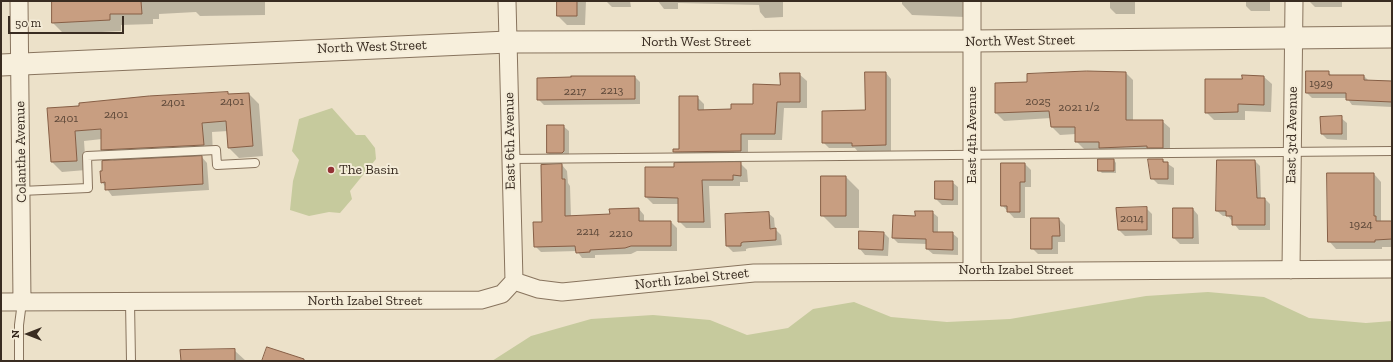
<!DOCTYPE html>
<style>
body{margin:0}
#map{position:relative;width:1393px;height:362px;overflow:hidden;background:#ece1c9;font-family:"Zilla Slab",serif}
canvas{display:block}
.frame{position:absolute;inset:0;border:2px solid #392c21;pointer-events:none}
.north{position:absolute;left:8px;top:314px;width:40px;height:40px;-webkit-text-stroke:3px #f4ecd8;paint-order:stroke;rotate:270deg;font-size:11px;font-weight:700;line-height:16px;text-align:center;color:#392c21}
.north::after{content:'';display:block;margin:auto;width:14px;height:18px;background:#392c21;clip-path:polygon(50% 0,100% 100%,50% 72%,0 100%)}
.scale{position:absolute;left:8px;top:16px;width:116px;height:18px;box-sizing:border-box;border:2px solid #392c21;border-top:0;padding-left:5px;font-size:12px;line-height:14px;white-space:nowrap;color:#392c21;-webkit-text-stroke:3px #f4ecd8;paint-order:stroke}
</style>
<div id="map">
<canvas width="1393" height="362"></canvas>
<div class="frame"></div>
<div class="north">N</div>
<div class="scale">50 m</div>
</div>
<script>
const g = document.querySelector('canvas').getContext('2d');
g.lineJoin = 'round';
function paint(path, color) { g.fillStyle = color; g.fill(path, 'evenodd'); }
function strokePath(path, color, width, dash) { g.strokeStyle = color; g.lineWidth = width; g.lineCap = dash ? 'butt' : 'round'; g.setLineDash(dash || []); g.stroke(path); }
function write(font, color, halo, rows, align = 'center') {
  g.font = font + ' "Zilla Slab",serif'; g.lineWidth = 4; g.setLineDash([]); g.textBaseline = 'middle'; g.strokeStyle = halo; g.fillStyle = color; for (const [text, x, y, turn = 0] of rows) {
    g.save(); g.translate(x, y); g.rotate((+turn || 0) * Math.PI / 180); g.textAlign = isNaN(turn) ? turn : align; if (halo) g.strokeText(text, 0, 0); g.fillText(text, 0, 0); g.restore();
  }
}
paint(new Path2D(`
 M332,108L356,135H365L375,148L376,159L350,191L352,199L340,213L329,212L309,216L290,210L293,181L299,160L292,151L299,119Z
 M1208,292L1264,297L1309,318L1366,323L1392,321V361H492L531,336L591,319L653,315L710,320L747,335L788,328L813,309L854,302L891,317L947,322L1010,319L1146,296Z`), '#c6ca9d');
paint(new Path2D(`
 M53,1H265V15L200,16L196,12L159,14V19H153V24L121,25V31L64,34L53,23Z
 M558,1H586L585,25H567L558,16Z
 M606,1H630L631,7H612Z
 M658,1H783V17L765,18L760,12L759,5L678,3V9H664Z
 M902,1H965V17L912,15L902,4Z
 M1110,1H1135V14H1116L1110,8Z
 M1246,1H1270V11H1251L1246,6Z
 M1309,1H1342V7H1315Z
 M1328,72L1332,76H1364L1369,81L1391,82L1392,73V107L1352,105L1347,98H1312L1307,93Z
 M886,73L891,79V151L858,152L855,148H829L823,142L866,111Z
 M1126,73L1133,80V121H1162L1170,128V155L1107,156L1101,149H1084L1076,141V134L1060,135L1052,127L1051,118L1004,121L996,113L1028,83Z
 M799,74L807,81V108H784L782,140H748V158L682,159L674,152L680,150L697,97L704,104V111L732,110L754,105Z
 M1243,76L1264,77L1272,84L1271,112L1245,111V120H1214L1206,112L1243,80Z
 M635,77L640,82V104L544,105L538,99Z
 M227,93L230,95L249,94L259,104L263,156L239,158L229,148L228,131L212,132L213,155H200L207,163L209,190L112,196L102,182L114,161L102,149V139L84,141L86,170L62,172L52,162L48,109L149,97Z
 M1341,118L1347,123V140L1327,139L1322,134Z
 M563,126L569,131V157L554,159L548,153Z
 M1114,160L1116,163V173H1102L1099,170Z
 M1162,160L1174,168V185L1158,184L1152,178Z
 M1218,161H1255L1260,166L1261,199H1265L1270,204V230H1239L1228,216H1223L1217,211Z
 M740,163L747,170L748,182H740V186H709L711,228H686L679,221V204H653L646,197L675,168Z
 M1002,164H1025L1031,170V187H1025V218H1014L1002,205Z
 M562,165L567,171L568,183L570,186L571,217L611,215L639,209L644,215V222H671L677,228V251H637L631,254L595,255V258H582L577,251L541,252L535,246Z
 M1374,174L1381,182V222H1392V247H1382V249H1336L1329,241Z
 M846,177L859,190V228H835L822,215Z
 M952,182L958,187V205H942L936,199Z
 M1146,208L1152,214V235L1125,236L1119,230Z
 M1174,209H1193L1198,215L1199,244H1180L1174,238Z
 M932,212L938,217V233H952L958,238V255L933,254L927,249V244L898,243L893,238Z
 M768,213L774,218L775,229L781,235L782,245L749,248L746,249V251L733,252L727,246Z
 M1059,219L1065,225V242H1058V254H1038L1032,248Z
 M883,232L889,238L888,256L865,255L860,249Z
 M234,350L246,361H183Z`), '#0003');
const building = new Path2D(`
 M52,1H141L142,14H110V20L52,23Z
 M557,1H577V16H557Z
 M1087,71L1126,72V120H1163V148H1147V146L1099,148V142H1075V127H1051L1049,111L995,113V83L1027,82V74Z
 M1306,71H1329V75H1364V80L1392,81V102L1346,100V93H1306Z
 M865,72H886V145L852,146V143H822V111L865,110Z
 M780,73H800V102H777L775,134H741V151L673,152V149H679V96H698V110L731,109V104H753V84L780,85Z
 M1242,75L1264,76V105L1238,104V112L1205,113V79H1242Z
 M571,76H635V99L537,100V78L571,77Z
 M228,92V94L249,93L253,146L228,148L226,121L202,123L204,145L101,150V129L75,131L77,161L51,162L47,108L79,106V103L149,96Z
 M1342,116V134H1321L1320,117Z
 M547,125H564V151L562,153H547Z
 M202,156L203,184L105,190V182L101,183L100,171H102V161Z
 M1098,159H1114V171H1098Z
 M1148,159H1163V162H1168V179H1151Z
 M1217,160H1255L1257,198H1265V225H1232V216H1226V211H1216Z
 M741,162V176L733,175V180H702L704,222H678V198L645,197V167H674V163Z
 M1001,163H1025V182H1020V212H1007V206H1001Z
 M562,164V179H565V216L610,214L609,209L639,208V221H671V246H631L625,248L590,250V252L576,253L575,246L534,247L533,222H542L541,165Z
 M1327,173H1374V216H1376V221H1392V239L1375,240V242H1328Z
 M821,176H846V216H821Z
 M935,181H953V200L935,199Z
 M1147,207V230H1118L1116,208Z
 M1173,208H1193V238H1173Z
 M915,211H933V232H953V250L926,249V239L892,238L893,215L915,216Z
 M769,212L770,229L776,228V240L743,242L741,243V246H726L725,214Z
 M1031,218H1059L1060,236H1052V249H1031Z
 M859,231L884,232L883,250L859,249Z
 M267,347L304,359V361H262Z
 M235,349V361H181L180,350Z`);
paint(building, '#c89e81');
strokePath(building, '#865e45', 1);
const service = new Path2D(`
 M511,159L1392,151
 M21,191L88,188L87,156L216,150L217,165L255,163
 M130,302L131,361
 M19,361V325L22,302`);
const minor = new Path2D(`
 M19,1L22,302
 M507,1L514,281
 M972,270V1
 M1291,270L1294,1
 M514,281L538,289L562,292L754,273L1392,269
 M1,302L481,300L502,294L514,281`);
const tertiary = new Path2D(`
 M1,65L508,42L972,41L1392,37`);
strokePath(service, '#88745e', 10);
strokePath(minor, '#88745e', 19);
strokePath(tertiary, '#88745e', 23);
strokePath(service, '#f7efdc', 8);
strokePath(minor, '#f7efdc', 17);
strokePath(tertiary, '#f7efdc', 21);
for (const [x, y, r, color] of [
 [331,170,4,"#943234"]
]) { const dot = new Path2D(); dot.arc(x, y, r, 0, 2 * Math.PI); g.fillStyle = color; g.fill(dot); strokePath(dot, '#f4ecd8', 1.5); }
write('12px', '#5d4839', null, [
 ["1929",1321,84],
 ["2213",612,91],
 ["2217",575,92],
 ["2401",232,102],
 ["2025",1038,102],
 ["2401",173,103],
 ["2021 1/2",1079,108],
 ["2401",116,115],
 ["2401",66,119],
 ["2014",1132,219],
 ["1924",1361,225],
 ["2214",588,232],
 ["2210",621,234]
]);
write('14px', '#392c21', '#f4ecd8', [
 ["North West Street",1020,41,-1],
 ["North West Street",696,42],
 ["North West Street",372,47,-2],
 ["East 4th Avenue",972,135,-90],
 ["East 3rd Avenue",1292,135,-89],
 ["East 6th Avenue",510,141,-91],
 ["Colanthe Avenue",21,152,-91],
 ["North Izabel Street",1016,270],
 ["North Izabel Street",692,279,-6],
 ["North Izabel Street",365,301]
]);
write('14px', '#392c21', '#f4ecd8', [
 ["The Basin",339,170]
], 'left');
</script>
